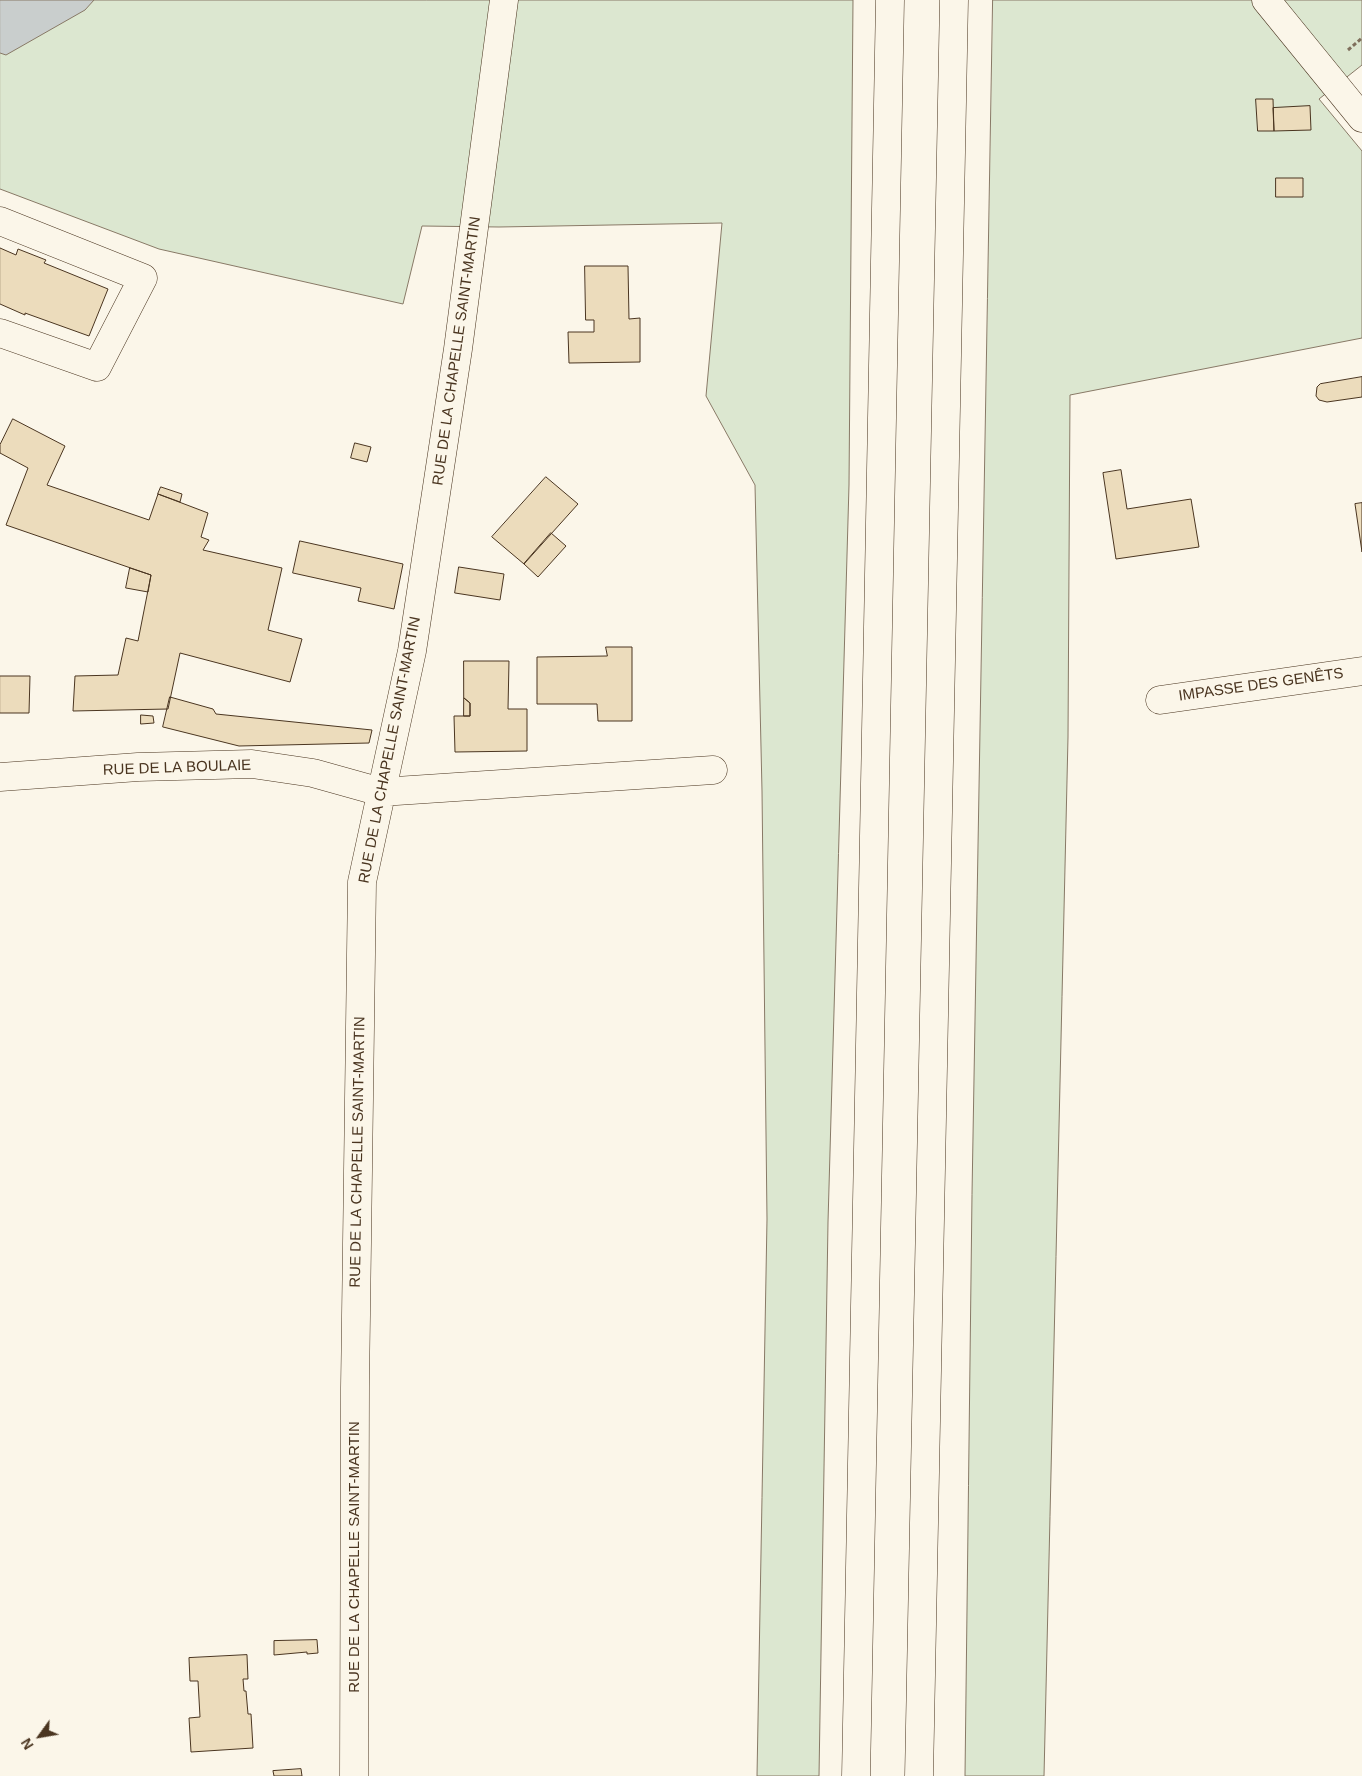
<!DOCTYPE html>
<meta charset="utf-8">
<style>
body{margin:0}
#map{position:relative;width:1362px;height:1776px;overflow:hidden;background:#fbf6e9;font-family:Helvetica,sans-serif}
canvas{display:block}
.north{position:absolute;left:15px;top:1711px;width:50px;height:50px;-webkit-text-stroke:4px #fbf6e9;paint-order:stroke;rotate:238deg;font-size:14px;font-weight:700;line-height:20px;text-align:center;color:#4a3520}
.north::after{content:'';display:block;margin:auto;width:18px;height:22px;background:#4a3520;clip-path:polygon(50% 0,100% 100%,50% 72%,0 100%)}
</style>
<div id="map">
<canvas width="1362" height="1776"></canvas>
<div class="north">N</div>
</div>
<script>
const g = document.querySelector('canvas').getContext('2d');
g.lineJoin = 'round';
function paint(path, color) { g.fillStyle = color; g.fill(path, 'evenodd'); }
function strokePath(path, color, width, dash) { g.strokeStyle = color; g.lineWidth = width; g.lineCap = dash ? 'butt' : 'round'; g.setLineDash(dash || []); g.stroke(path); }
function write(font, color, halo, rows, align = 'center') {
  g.font = font + ' Helvetica,sans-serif'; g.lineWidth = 4; g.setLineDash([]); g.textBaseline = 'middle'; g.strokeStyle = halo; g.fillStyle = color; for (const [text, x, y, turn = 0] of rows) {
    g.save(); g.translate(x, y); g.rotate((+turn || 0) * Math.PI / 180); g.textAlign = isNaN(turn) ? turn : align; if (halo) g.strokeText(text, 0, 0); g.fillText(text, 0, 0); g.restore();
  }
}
const green = new Path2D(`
 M0,0H853L849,485L828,1222L819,1776H757L767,1219L762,791L755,485L706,396L722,223L499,227L422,226L403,304L159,249L0,189Z
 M993,0H1362V65L1319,99L1362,151V338L1070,395L1068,737L1044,1776H965L972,1195Z`);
paint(green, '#dce7d0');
strokePath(green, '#887966', 1);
const water = new Path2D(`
 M0,0H94L85,10L6,55L0,53Z`);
paint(water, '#c9cecd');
strokePath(water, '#887966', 1);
const building = new Path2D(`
 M1256,99H1273L1274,131H1258Z
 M1310,106L1311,130L1274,131L1273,108Z
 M1276,178H1303V197H1276Z
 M0,248L16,255L18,249L46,260L44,263L108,289L89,336L25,313V315L0,304Z
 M585,266H628L629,319L640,318V362L569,363L568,332H594V320H586Z
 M1362,377V397L1327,402L1319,400L1316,396L1317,387L1320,384Z
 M13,419L65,446L47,485L149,520L158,494L208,513L201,537L209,540L203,550L282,568L268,630L302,639L290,682L180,653L168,709L73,711L75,676L118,675L126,638L138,641L151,575L6,525L28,468L0,453V445Z
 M355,443L371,447L367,462L351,458Z
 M1121,470L1127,509L1191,499L1199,547L1116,559L1103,473Z
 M546,477L578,504L524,564L492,537Z
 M161,487L182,494L180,502L158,494Z
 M1362,503V552L1355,504Z
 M551,533L566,546L538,577L524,564Z
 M300,541L403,564L394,609L358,601L361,588L293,573Z
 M459,567L504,574L500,600L455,593Z
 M130,568L151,575L148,592L126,588Z
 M606,647H632V721H598L597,704H537V657L607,656Z
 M464,661H509L508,709H527V751L455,752L454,716H470V703L464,698Z
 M0,676H30L29,713H0Z
 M170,697L213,709L216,714L372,730L369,743L239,746L163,727Z
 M464,698L470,703V716H464Z
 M141,715L153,716L154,723L141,724Z
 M317,1640L318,1653L307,1654V1652L274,1655V1641Z
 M247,1655L248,1679H243L244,1691H246L248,1714H251L253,1748L191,1752L189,1718L200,1717L198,1681H190L189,1658Z
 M301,1769L302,1776H274L273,1771Z`);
paint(building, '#ecdcbc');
strokePath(building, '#4a3520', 1);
const minor = new Path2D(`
 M1266,0L1362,118
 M0,221L143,278L97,367L0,333
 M1160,700L1362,671
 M0,777L138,767L252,764L313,773L381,792L713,770
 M354,1776L355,1387L362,882L412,651L458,349L504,0`);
const highway = new Path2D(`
 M856,1776L890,0
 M919,1776L954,0`);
strokePath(minor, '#4a3520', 29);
strokePath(highway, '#4a3520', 29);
strokePath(new Path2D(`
 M1348,50L1362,38`), '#7f6f5c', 3, [4, 2.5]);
strokePath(minor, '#fbf6e9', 28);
strokePath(highway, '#fbf6e9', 28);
write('15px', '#4a3520', '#fbf6e9', [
 ["RUE DE LA CHAPELLE SAINT-MARTIN",457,351,-82],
 ["IMPASSE DES GENÊTS",1261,685,-8],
 ["RUE DE LA CHAPELLE SAINT-MARTIN",390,750,-79],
 ["RUE DE LA BOULAIE",177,768,-2],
 ["RUE DE LA CHAPELLE SAINT-MARTIN",358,1152,-89],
 ["RUE DE LA CHAPELLE SAINT-MARTIN",355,1557,-90]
]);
</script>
